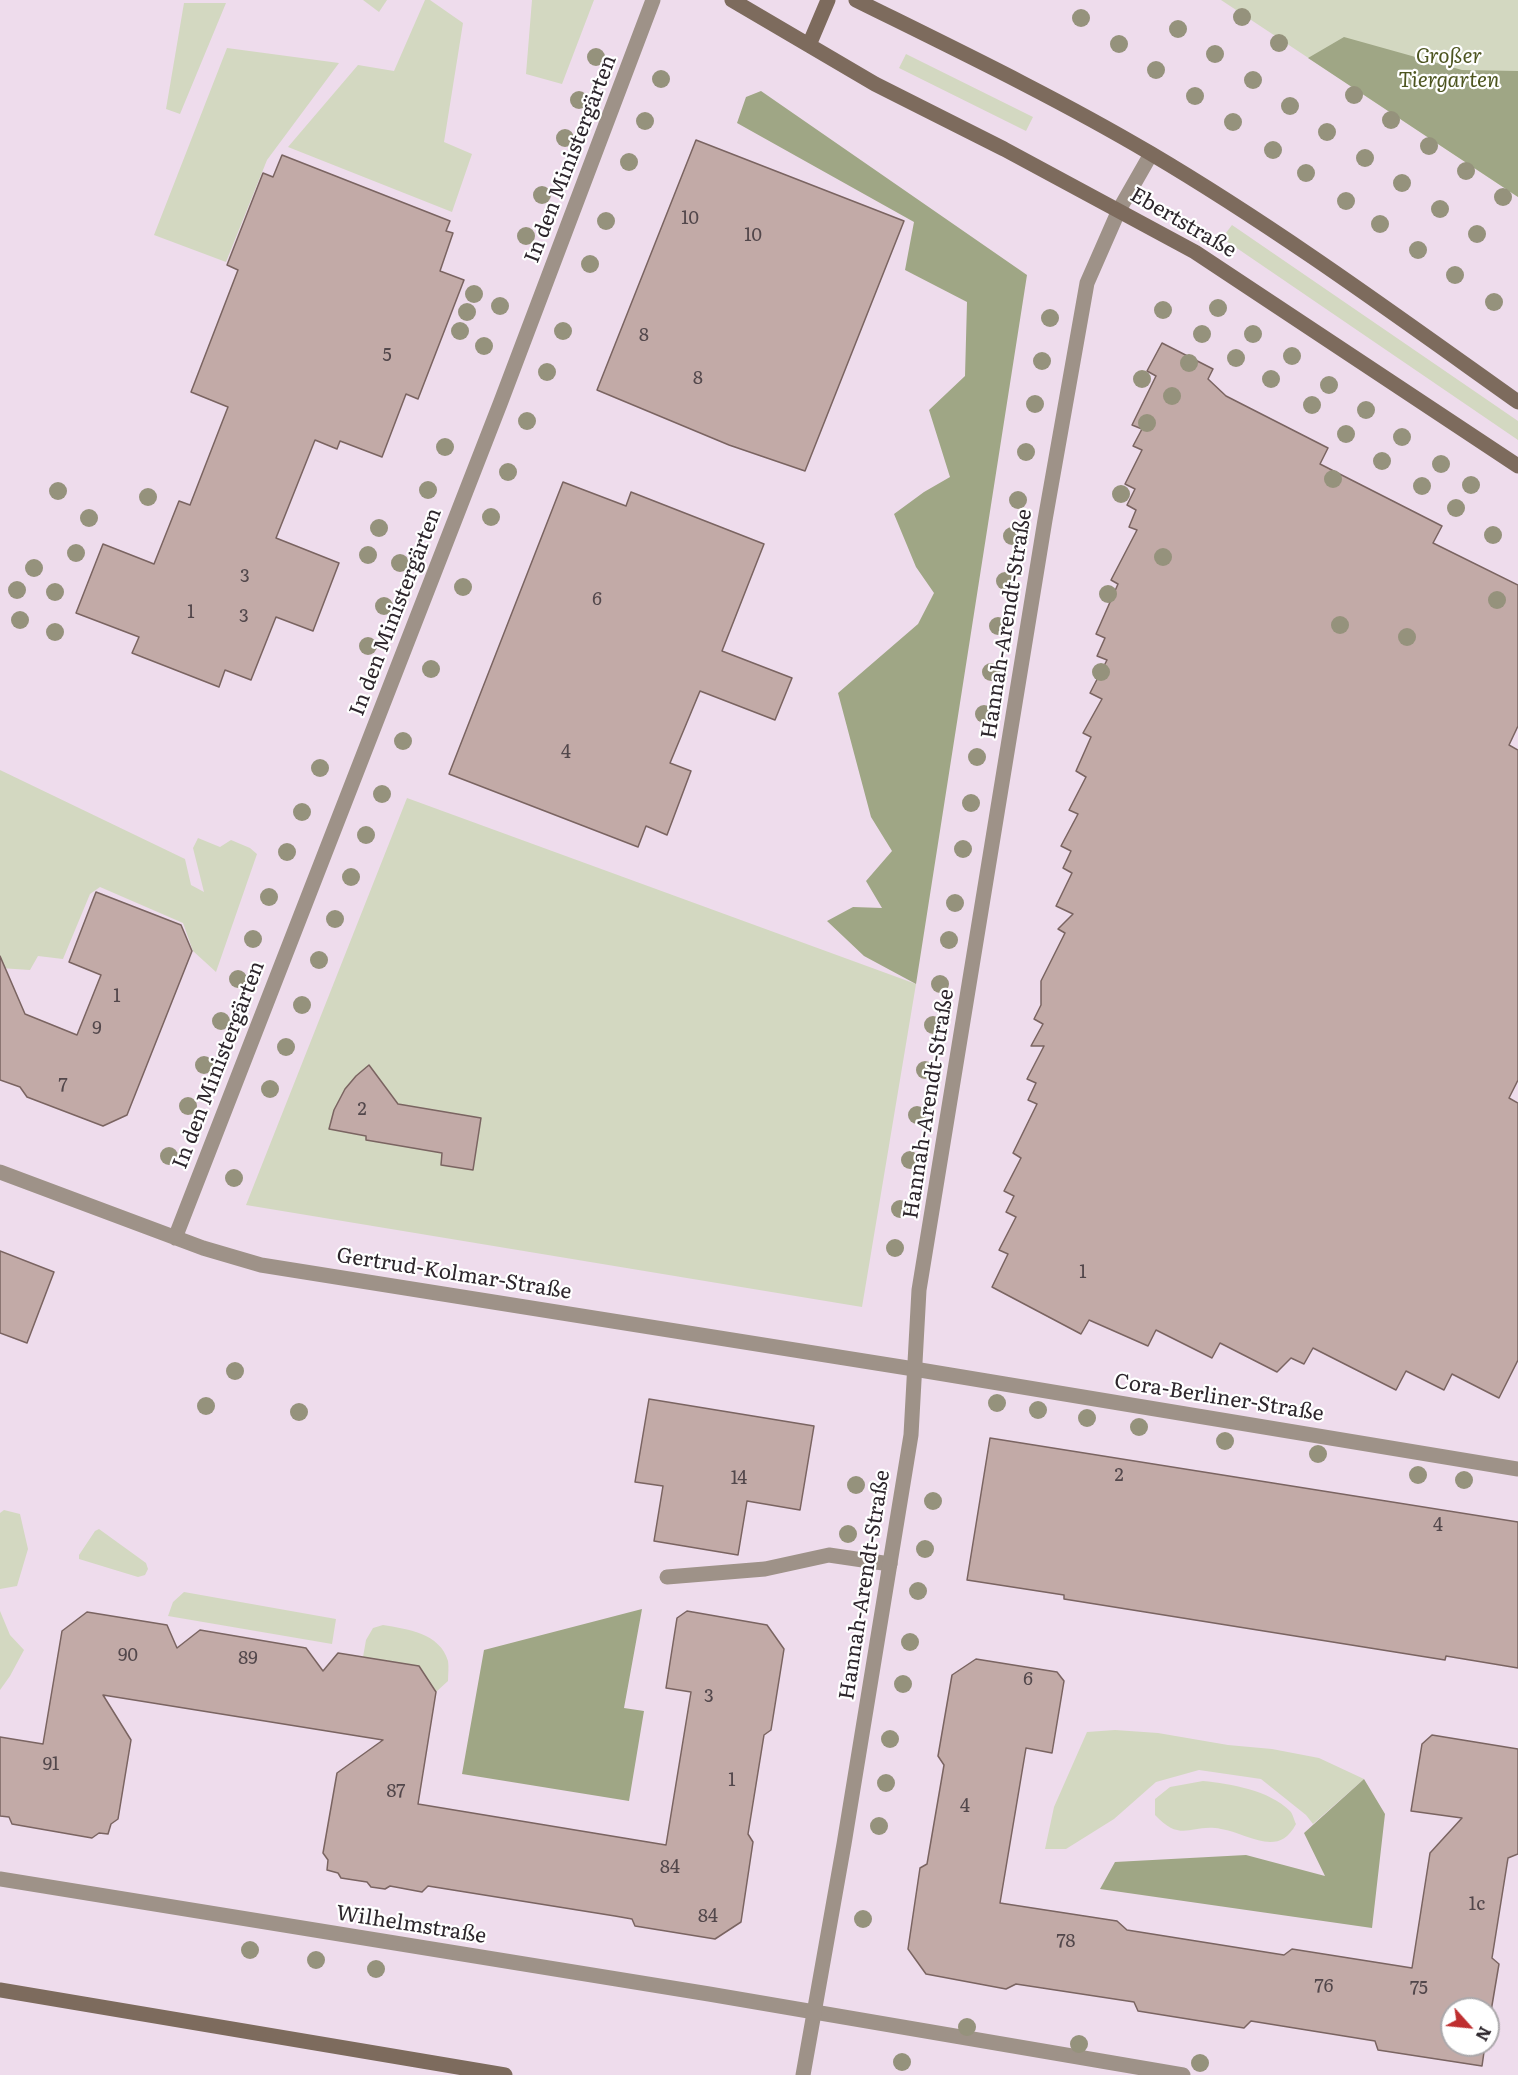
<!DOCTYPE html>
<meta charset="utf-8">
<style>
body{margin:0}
#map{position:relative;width:1518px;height:2075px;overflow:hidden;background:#eedcec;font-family:Literata,serif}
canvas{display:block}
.north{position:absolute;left:1440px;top:1997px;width:60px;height:60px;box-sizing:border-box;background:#fff;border:2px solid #aba8ab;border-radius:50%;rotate:117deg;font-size:16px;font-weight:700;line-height:24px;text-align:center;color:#2d262c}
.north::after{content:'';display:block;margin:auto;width:21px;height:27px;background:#be2f30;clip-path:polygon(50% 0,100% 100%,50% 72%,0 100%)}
</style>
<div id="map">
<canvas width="1518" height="2075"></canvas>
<div class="north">N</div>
</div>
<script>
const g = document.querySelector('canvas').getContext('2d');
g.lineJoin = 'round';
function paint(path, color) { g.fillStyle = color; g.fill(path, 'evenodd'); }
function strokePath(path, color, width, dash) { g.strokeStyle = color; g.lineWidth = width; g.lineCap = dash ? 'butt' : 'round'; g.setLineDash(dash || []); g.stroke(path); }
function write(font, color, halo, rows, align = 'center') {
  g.font = font + ' Literata,serif'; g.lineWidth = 4.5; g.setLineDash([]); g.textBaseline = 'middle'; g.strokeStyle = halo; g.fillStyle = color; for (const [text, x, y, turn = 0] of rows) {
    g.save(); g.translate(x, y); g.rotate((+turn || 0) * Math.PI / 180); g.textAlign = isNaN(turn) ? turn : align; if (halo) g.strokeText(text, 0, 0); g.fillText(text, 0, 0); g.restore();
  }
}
paint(new Path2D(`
 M363,0H387L379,12Z
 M425,0H430L463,23L444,142L472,154L452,212L288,147L358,65L394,71Z
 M532,0H594L562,84L526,74Z
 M1221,0H1518V197Z
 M184,3H226L180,114L166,109Z
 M227,48L339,63L267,160L226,262L154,235Z
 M906,54L1033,117L1026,131L899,68Z
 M1232,225L1518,421V440L1222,238Z
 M0,770L185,859L191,885L204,892L193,848L198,838L220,847L231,840L250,848L257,854L216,972L193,951L183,923L100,887L90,894L63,959L38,956L30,970L0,968Z
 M407,798L916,984L862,1307L246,1205Z
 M4,1510L20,1514L28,1549L17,1586L0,1589V1513Z
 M99,1529L146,1563L148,1569L145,1575L138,1577L79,1559V1555L95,1531Z
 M184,1592L336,1619L332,1644L168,1616L173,1602Z
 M0,1611L10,1635L24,1650L10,1676L0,1690Z
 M383,1625C407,1629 440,1633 448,1661C449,1667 448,1675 448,1681L436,1692L419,1666L363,1657L366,1640L373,1628Z
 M1115,1730L1158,1733L1228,1745L1272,1749L1319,1758L1364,1779L1313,1824L1306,1815L1261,1779L1199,1770L1156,1782L1114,1819L1066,1849H1045L1054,1807L1087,1732Z
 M1203,1781C1231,1784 1269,1790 1290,1811C1293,1814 1294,1820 1296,1824C1278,1859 1248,1833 1221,1829C1191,1823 1182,1844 1155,1815V1799L1170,1787Z`), '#d3d8c1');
paint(new Path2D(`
 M1344,37L1462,70L1518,71V197L1308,58Z
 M761,91L1027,275L916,984L864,956L827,921L853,907L882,908L866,881L892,851L871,817L838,693L918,624L934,593L916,567L894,514L924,492L950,477L929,410L965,376L967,302L905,270L914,222L737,123L746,97Z
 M642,1609L624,1708L644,1711L629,1801L462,1774L484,1650Z
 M1364,1779L1385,1814L1372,1928L1100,1889L1115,1862L1246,1855L1325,1876L1304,1833Z`), '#9fa685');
const building = new Path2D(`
 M696,140L904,221L805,471L729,445L597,390Z
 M282,155L450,221L446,231L453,233L440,271L464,280L418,399L406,394L382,457L340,441L337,449L315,440L276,538L339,563L313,631L276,617L251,680L225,670L219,687L132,653L139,637L76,613L103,544L154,564L179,501L190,505L228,407L191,392L238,270L227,265L263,173L273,177Z
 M1162,343L1213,369L1208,379L1226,396L1328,448L1320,464L1442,526L1433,543L1518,585V726L1509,745L1518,750V1080L1509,1098L1518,1103V1360L1499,1398L1452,1374L1444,1390L1406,1371L1396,1390L1313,1348L1304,1364L1291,1358L1277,1372L1220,1343L1212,1358L1156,1330L1148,1346L1089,1320L1081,1334L992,1287L1008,1254L999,1250L1016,1217L1006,1212L1014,1196L1004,1191L1021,1158L1013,1153L1037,1104L1028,1100L1036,1083L1027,1079L1044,1046H1031L1043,1024L1034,1019L1041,1005V981L1065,933L1058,929L1073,914L1056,906L1072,873L1063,868L1071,851L1061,846L1078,814L1069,810L1086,777L1076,771L1091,737L1083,733L1102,699L1090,693L1107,660L1097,656L1105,638L1096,634L1118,584L1111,580L1137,530L1129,527L1136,510L1127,505L1135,489L1125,484L1142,450L1133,446L1142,429L1132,425L1156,376L1147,371Z
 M563,482L626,506L631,492L764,544L722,651L792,678L775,720L700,691L670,763L691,771L667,835L646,826L638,847L449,774Z
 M96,892L181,925L192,951L127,1115L103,1126L27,1097L20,1087L0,1080V956L25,1014L77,1035L101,975L69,962Z
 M369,1065L398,1104L481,1118L473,1170L441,1165L442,1153L366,1140V1136L329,1129L334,1110L345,1089L356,1076Z
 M0,1251L54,1272L27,1343L0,1333Z
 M649,1399L814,1426L800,1510L747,1501L738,1555L654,1541L663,1486L635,1482Z
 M990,1438L1518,1522V1668L1446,1656L1445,1660L1064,1599V1595L967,1580Z
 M687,1611L767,1625L784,1649L771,1730L764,1735L748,1834L753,1842L741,1922L715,1939L635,1926L632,1919L615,1916L428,1886L422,1892L390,1886L385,1889L371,1887L367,1882L341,1878L338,1873L327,1870L328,1860L323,1853L337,1773L383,1740L103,1695L131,1740L118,1819L111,1824L108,1834L99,1833L92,1838L12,1824L9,1817L0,1816V1737L43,1744L62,1631L87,1612L167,1625L177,1648L200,1630L306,1648L323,1671L338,1653L419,1666L436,1692L418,1804L666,1845L691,1692L666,1688L677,1618Z
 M976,1659L1057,1672L1064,1681L1052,1753L1026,1748L1000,1903L1117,1921L1127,1930L1284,1955L1292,1949L1412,1968L1430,1853L1462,1818L1411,1811L1422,1744L1432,1735L1518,1749V1854L1508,1858L1492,1958L1499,1964L1488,2029V2009H1452V2045H1485L1482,2066L1378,2050L1375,2041L1251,2021L1244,2028L1138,2011L1134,2002L1016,1984L1006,1989L926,1974L908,1949L920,1868L927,1864L944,1765L938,1756L952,1675Z`);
paint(building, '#c2aaa7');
strokePath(building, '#7a6461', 1.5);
strokePath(new Path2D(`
 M667,1577L765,1569L829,1555L890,1564
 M0,1879L709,1994L1183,2075`), '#9e9288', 15);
strokePath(new Path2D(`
 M914,1369L1518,1469`), '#9e9288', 15);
strokePath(new Path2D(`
 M0,1172L203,1248L261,1265L914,1369
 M175,1238L500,404L653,0`), '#9e9288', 15);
strokePath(new Path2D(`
 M803,2075L844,1844L911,1435L919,1290L1045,520L1087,283L1119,210L1151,154`), '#9e9288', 15);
strokePath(new Path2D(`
 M732,0L875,84L1004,149L1195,252L1518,466
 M856,0C955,49 1055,97 1150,153C1277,228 1397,316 1518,402
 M809,45L828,0
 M0,1990L505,2075`), '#7d6b5d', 15);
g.fillStyle = '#95927c';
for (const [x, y] of [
 [1242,17],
 [1081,18],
 [1178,29],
 [1279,43],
 [1119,44],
 [1215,54],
 [596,57],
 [1156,70],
 [661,79],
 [1253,80],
 [1354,95],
 [1195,96],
 [579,100],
 [1290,106],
 [1391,120],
 [645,121],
 [1233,122],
 [1327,132],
 [565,138],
 [1429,146],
 [1273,150],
 [1365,158],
 [629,162],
 [1466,171],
 [1306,173],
 [1402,183],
 [542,195],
 [1503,197],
 [1346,201],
 [1440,209],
 [606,221],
 [1380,224],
 [1477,234],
 [526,236],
 [1418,250],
 [590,264],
 [1455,275],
 [474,294],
 [1494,302],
 [500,306],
 [1218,308],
 [1163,310],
 [467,312],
 [1050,318],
 [460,331],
 [563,331],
 [1202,334],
 [1253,334],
 [484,346],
 [1292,356],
 [1236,358],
 [1042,361],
 [1189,363],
 [547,372],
 [1142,379],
 [1271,379],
 [1329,385],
 [1172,396],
 [1035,404],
 [1312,405],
 [1366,410],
 [527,421],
 [1147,423],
 [1346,434],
 [1402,437],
 [445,447],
 [1026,452],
 [1382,461],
 [1441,464],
 [508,472],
 [1333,479],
 [1471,485],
 [1422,486],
 [428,490],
 [58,491],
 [1121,494],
 [148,497],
 [1018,500],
 [1456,508],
 [491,517],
 [89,518],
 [379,528],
 [1493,535],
 [1012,536],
 [76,553],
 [368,555],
 [1163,557],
 [400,563],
 [34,568],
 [1005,581],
 [463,587],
 [17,590],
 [55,592],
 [1108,594],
 [1497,600],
 [384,606],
 [20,620],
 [1340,625],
 [998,626],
 [55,632],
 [1407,637],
 [368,646],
 [431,669],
 [991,672],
 [1101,672],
 [984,714],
 [403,741],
 [977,757],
 [320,768],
 [382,794],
 [971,803],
 [302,812],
 [366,835],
 [963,849],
 [287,852],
 [351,877],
 [269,897],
 [955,903],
 [335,919],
 [253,939],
 [949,940],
 [319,960],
 [238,979],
 [940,984],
 [302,1005],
 [221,1021],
 [933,1025],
 [286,1047],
 [204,1065],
 [925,1070],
 [270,1089],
 [188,1106],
 [917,1115],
 [169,1156],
 [910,1160],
 [234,1178],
 [900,1209],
 [895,1248],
 [235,1371],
 [997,1403],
 [206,1406],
 [1038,1410],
 [299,1412],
 [1087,1418],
 [1139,1427],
 [1225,1441],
 [1318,1454],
 [1418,1475],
 [1464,1480],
 [856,1485],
 [933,1501],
 [848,1534],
 [925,1549],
 [918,1591],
 [910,1642],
 [903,1684],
 [890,1739],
 [886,1783],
 [879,1826],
 [863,1919],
 [250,1950],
 [316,1960],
 [376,1969],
 [967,2027],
 [1079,2044],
 [902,2062],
 [1200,2063]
]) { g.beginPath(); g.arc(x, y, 9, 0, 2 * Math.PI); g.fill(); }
write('18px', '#52474b', null, [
 ["10",690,219],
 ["10",753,236],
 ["8",644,336],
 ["5",387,356],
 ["8",698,379],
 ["3",245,577],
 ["6",597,600],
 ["1",191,613],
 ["3",244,617],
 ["4",566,753],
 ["1",117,997],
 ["9",97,1029],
 ["7",63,1086],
 ["2",362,1110],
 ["1",1083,1273],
 ["2",1119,1476],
 ["14",739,1479],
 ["4",1438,1526],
 ["90",128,1656],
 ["89",248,1659],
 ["6",1028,1680],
 ["3",709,1697],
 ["91",51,1765],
 ["1",732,1781],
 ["87",396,1792],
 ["4",965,1807],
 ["84",670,1868],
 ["1c",1477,1905],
 ["84",708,1917],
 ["78",1066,1942],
 ["76",1324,1987],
 ["75",1419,1989]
]);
write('italic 21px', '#4d5520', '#fff', [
 ["Großer",1449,57],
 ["Tiergarten",1449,81]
]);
write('21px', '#2d262c', '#fff', [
 ["In den Ministergärten",571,159,-69],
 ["Ebertstraße",1183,223,30],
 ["In den Ministergärten",396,612,-69],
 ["Hannah-Arendt-Straße",1007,624,-81],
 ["In den Ministergärten",219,1065,-69],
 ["Hannah-Arendt-Straße",929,1104,-81],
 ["Gertrud-Kolmar-Straße",454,1274,9],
 ["Cora-Berliner-Straße",1219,1398,9],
 ["Hannah-Arendt-Straße",865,1585,-81],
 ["Wilhelmstraße",411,1925,9]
]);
</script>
